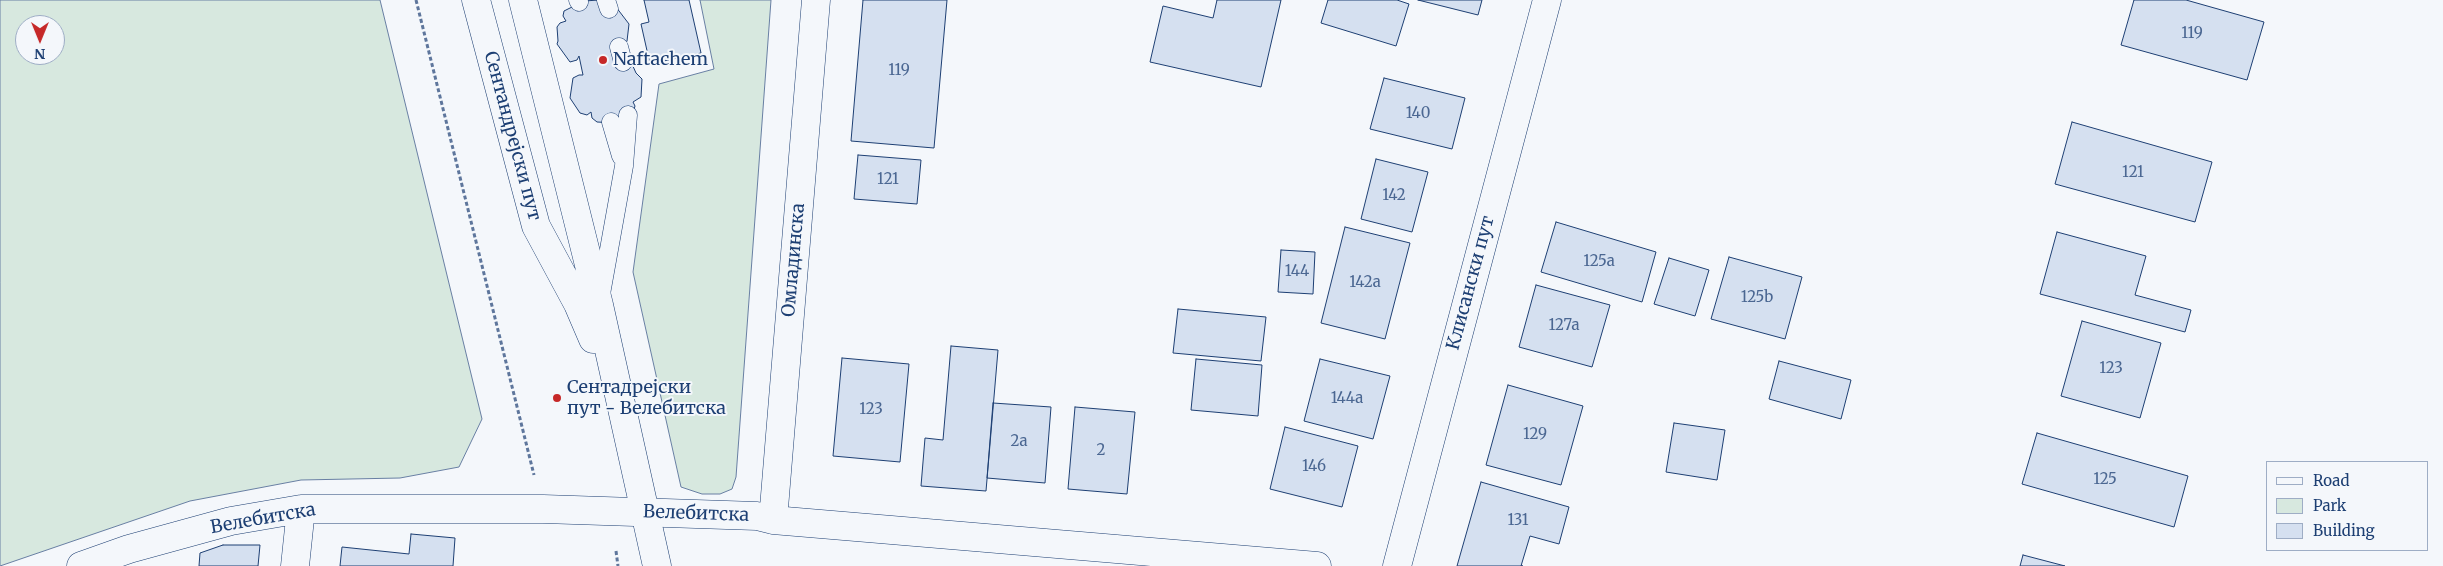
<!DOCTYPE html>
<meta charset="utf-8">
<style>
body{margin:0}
#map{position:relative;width:2443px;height:566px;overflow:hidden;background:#f4f7fb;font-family:Merriweather,serif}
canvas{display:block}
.legend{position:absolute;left:2266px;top:461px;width:162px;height:90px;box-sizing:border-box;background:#f4f7fb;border:1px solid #9eadc5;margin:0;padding:6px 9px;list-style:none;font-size:15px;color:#1d3f73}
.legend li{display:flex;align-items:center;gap:10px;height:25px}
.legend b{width:25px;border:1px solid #9eadc5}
.north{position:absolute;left:15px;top:15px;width:50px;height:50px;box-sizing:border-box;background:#f4f7fb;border:1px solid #9eadc5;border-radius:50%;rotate:180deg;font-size:14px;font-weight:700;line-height:20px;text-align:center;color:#1d3f73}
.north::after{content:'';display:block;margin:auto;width:18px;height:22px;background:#c62828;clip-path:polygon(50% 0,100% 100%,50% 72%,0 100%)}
</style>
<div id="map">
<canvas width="2443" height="566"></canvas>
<ul class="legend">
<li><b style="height:6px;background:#f4f7fb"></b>Road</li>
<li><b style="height:14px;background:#d7e8df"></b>Park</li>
<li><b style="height:14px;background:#d5e0f0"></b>Building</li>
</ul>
<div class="north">N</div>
</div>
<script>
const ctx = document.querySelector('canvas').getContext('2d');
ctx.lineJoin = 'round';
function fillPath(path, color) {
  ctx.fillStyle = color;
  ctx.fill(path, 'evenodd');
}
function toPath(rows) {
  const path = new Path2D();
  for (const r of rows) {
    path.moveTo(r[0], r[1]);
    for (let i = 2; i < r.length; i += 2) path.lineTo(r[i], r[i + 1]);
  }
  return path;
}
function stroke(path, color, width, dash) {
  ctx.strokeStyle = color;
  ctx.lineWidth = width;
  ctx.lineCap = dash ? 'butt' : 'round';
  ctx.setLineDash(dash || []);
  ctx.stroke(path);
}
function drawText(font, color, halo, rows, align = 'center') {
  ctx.font = font + ' Merriweather,serif';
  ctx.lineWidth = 4;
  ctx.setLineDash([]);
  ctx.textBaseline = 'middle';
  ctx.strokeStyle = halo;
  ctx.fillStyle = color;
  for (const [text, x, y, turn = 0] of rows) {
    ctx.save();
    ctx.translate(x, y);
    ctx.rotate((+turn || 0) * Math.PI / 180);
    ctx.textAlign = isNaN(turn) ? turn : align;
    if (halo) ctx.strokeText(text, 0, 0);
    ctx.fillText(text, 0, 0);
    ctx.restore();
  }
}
const green = toPath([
 [0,0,380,0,482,419,459,467,400,478,301,480,190,501,0,566,0,0],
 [25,25,55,25,55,55,25,55,25,25],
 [700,0,771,0,736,477,732,489,720,494,702,494,681,487,633,272,659,84,714,69,700,0]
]);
fillPath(green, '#d7e8df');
stroke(green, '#687fa3', 1);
const building = toPath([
 [599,0,616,7,629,24,627,41,624,46,636,73,642,79,641,97,633,102,635,106,633,113,617,123,597,122,592,118,591,112,587,115,580,113,570,98,573,78,579,75,583,75,579,56,577,60,570,62,557,44,558,41,557,27,560,23,566,21,563,16,564,11,584,1,599,0],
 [644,0,689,0,701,53,650,64,641,24,649,22,644,0],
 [863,0,947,0,934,148,851,141,863,0],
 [1217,0,1281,0,1261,87,1150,62,1163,6,1213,18,1217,0],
 [1328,0,1397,0,1409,4,1396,46,1321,23,1328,0],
 [1418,0,1482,0,1478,15,1418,0],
 [2134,0,2186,0,2264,22,2247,80,2121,45,2134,0],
 [1384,78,1465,98,1452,149,1370,129,1384,78],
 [2072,122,2212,162,2195,222,2055,184,2072,122],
 [858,155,921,160,917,204,854,199,858,155],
 [1376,159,1428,172,1412,232,1361,219,1376,159],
 [1556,222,1656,252,1642,302,1541,272,1556,222],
 [1345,227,1410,243,1385,339,1321,323,1345,227],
 [2057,232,2146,256,2135,295,2191,310,2185,332,2040,294,2057,232],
 [1281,250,1315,252,1313,294,1278,292,1281,250],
 [1729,257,1802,277,1785,339,1711,319,1729,257],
 [1669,258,1709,270,1695,316,1654,304,1669,258],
 [1536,285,1610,305,1592,367,1519,347,1536,285],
 [1178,309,1266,317,1261,361,1173,353,1178,309],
 [2082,321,2161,343,2140,418,2061,396,2082,321],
 [951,346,998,350,986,491,921,486,925,438,943,440,951,346],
 [842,358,909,364,900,462,833,456,842,358],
 [1196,359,1262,365,1258,416,1191,410,1196,359],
 [1320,359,1390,376,1373,439,1304,421,1320,359],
 [1779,361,1851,380,1841,419,1769,399,1779,361],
 [1508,385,1583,406,1561,485,1486,465,1508,385],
 [993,403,1051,407,1045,483,987,478,993,403],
 [1075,407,1135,412,1127,494,1068,489,1075,407],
 [1674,423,1725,430,1717,480,1666,472,1674,423],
 [1285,427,1358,446,1342,507,1270,489,1285,427],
 [2037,433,2188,476,2174,527,2022,484,2037,433],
 [1481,482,1569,507,1559,544,1530,536,1521,566,1523,566,1457,566,1481,482],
 [411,534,455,538,453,566,340,566,342,547,409,554,411,534],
 [223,545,260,545,258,566,199,566,200,553,223,545],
 [2023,555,2065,566,2020,566,2023,555]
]);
fillPath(building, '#d5e0f0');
stroke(building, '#1d3f73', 1);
const service = toPath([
 [578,0,579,2],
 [606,0,609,9],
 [619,47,623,62],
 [611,122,621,156],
 [601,294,624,166,628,115]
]);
const minor = toPath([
 [773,520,816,0],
 [81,566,129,549,231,521,301,509,543,509,757,516,773,520,1317,566],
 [295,566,301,509],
 [1397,566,1547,0]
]);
const secondary = toPath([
 [476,0,536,226,578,304,593,339],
 [523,0,599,305,657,566]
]);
stroke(service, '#1d3f73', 19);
stroke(minor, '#1d3f73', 29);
stroke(secondary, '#1d3f73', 29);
stroke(toPath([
 [416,0,534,475],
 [616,551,618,566]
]), '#5e769c', 3, [4, 2.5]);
stroke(service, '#f4f7fb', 18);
stroke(minor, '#f4f7fb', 28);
stroke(secondary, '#f4f7fb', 28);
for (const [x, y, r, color] of [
 [603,60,5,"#c62828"],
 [557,398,5,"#c62828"]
]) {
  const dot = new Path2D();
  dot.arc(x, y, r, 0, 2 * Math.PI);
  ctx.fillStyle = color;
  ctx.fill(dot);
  stroke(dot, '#f4f7fb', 2);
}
drawText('15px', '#4b6792', null, [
 ["119",2192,34],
 ["119",899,71],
 ["140",1418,114],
 ["121",2133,173],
 ["121",888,180],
 ["142",1394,196],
 ["125a",1599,262],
 ["144",1297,272],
 ["142a",1365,283],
 ["125b",1757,298],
 ["127a",1564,326],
 ["123",2111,369],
 ["144a",1347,399],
 ["123",871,410],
 ["129",1535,435],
 ["2a",1019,442],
 ["2",1101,451],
 ["146",1314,467],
 ["125",2105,480],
 ["131",1518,521]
]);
drawText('18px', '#1d3f73', '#f4f7fb', [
 ["Naftachem",613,60],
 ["Сентадрејски",567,388],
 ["пут - Велебитска",567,409]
], 'left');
drawText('18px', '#1d3f73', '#f4f7fb', [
 ["Сентандрејски пут",512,136,75],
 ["Омладинска",794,260,-85],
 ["Клисански пут",1471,283,-75],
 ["Велебитска",696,514,2],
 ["Велебитска",263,519,-10]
]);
</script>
